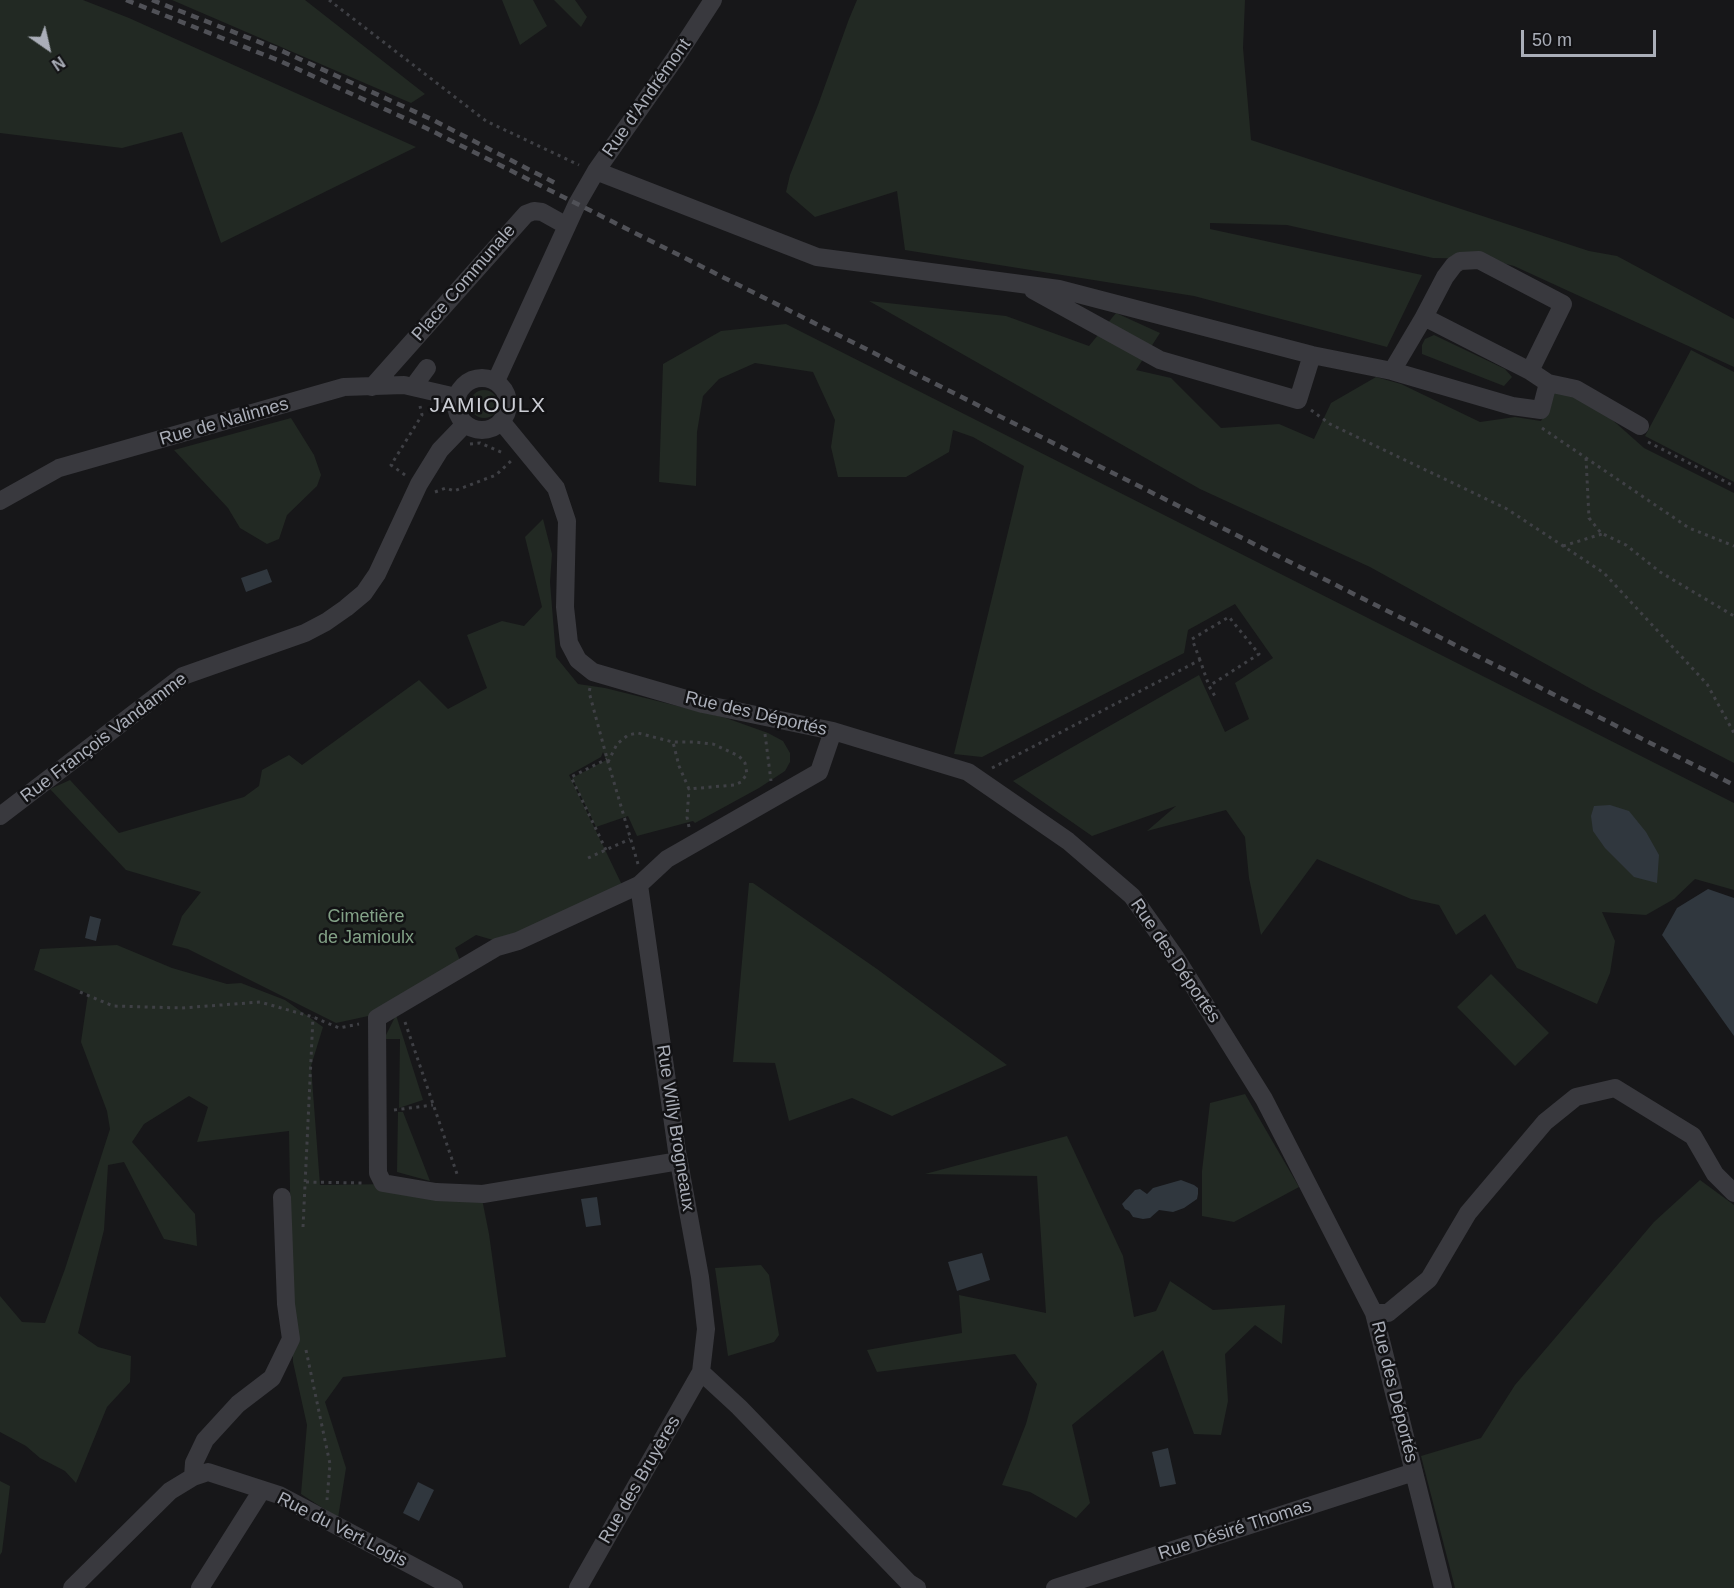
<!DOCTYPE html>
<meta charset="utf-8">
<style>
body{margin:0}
#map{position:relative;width:1734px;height:1588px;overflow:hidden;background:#171719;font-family:Arial,sans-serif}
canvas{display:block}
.north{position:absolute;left:18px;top:18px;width:60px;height:60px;-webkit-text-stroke:4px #121214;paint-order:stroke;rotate:146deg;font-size:16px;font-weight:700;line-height:24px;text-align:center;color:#aaaeb8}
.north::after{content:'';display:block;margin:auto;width:21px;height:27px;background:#aaaeb8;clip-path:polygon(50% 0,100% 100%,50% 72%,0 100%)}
.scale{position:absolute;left:1521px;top:30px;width:135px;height:27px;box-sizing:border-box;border:3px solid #aaaeb8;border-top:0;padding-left:8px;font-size:18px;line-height:21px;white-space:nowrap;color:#aaaeb8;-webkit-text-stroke:4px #121214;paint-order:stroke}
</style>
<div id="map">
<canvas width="1734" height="1588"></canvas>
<div class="north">N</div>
<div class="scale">50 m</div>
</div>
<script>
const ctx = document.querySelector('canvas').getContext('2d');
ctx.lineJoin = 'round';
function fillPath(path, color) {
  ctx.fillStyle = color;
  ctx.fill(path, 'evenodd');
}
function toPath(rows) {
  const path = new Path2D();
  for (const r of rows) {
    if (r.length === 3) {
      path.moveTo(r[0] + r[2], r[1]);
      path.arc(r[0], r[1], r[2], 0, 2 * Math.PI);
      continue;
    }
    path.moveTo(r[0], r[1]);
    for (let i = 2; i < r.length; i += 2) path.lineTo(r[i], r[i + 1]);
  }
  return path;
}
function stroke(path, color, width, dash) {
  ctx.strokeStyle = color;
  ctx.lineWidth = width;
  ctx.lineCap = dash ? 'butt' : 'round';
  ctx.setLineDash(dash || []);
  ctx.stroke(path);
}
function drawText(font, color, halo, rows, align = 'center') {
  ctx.font = font + ' Arial,sans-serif';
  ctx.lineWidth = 5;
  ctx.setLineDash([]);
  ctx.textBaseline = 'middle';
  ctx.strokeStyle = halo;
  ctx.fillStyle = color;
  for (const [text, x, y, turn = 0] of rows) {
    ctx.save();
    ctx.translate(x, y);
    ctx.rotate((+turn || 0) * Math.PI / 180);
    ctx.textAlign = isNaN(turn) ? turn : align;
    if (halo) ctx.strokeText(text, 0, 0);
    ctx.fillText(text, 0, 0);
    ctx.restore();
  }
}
fillPath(toPath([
 [0,0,83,0,129,18,416,147,221,243,182,132,122,148,0,133],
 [172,0,305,0,425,94,411,103],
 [502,0,533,0,547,26,520,45],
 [554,0,575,0,587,17,581,27],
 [857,0,1245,0,1243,48,1251,140,1589,251,1617,256,1734,319,1734,367,1514,266,1487,259,1433,258,1287,225,1210,223,1210,229,1422,275,1387,347,1194,296,905,250,897,191,815,217,786,192,790,175,818,105,849,19],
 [869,301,1006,316,1089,346,1116,313,1160,333,1136,370,1171,378,1221,428,1279,424,1314,439,1331,403,1376,377,1401,384,1480,422,1515,417,1541,421,1551,400,1553,390,1590,400,1644,448,1734,493,1734,763,1591,689,1370,567,1200,489],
 [786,324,1734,803,1734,890,1695,879,1674,899,1646,915,1602,912,1615,941,1610,973,1597,1004,1517,968,1485,914,1456,935,1439,905,1411,899,1317,859,1261,935,1249,878,1245,837,1226,810,1147,831,1176,806,1092,836,1013,781,1199,675,1225,732,1249,719,1235,683,1273,658,1235,604,1188,630,1184,653,982,757,954,754,1024,466,973,437,953,430,949,452,906,477,838,477,831,447,835,420,813,372,755,363,719,379,703,396,697,432,696,486,659,482,663,364,721,331],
 [1434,335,1505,369,1512,377,1504,386,1422,354,1422,345,1425,339],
 [1691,350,1734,372,1734,482,1645,436],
 [484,404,14],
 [291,418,314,455,321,475,317,486,287,515,279,539,267,544,240,528,228,508,174,450],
 [543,519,552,554,550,582,556,657,578,684,605,688,726,718,768,733,783,741,790,753,790,762,785,771,759,788,695,823,693,821,637,836,628,816,596,827,572,778,606,760,603,752,601,757,569,775,622,885,514,939,493,940,476,935,455,948,461,963,373,1015,336,1023,188,949,172,945,182,916,201,892,126,870,50,789,70,780,119,833,244,797,259,786,262,770,289,755,302,765,419,680,448,709,487,688,467,635,502,621,524,626,542,607,525,537],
 [749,883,753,883,877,969,1007,1065,892,1116,852,1098,789,1121,775,1063,733,1062],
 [117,945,172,968,227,984,241,983,285,1000,323,1027,311,1066,320,1185,392,1184,414,1188,440,1201,481,1194,489,1234,506,1357,343,1377,325,1402,346,1468,338,1518,301,1494,307,1425,293,1362,289,1131,197,1142,208,1107,189,1096,144,1124,132,1142,195,1214,197,1246,164,1239,124,1162,108,1165,104,1230,78,1333,98,1347,131,1356,130,1382,107,1407,76,1483,65,1471,40,1458,26,1446,0,1432,0,1296,22,1322,45,1323,65,1269,110,1129,107,1111,81,1042,88,994,34,970,40,949],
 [1491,974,1549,1033,1515,1066,1457,1007],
 [396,1015,423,1100,399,1108,400,1039,384,1039],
 [1245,1094,1299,1187,1234,1222,1202,1216,1202,1171,1210,1103],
 [398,1112,403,1112,430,1181,397,1172],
 [1067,1136,1123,1256,1134,1317,1156,1311,1170,1281,1213,1310,1285,1305,1282,1344,1255,1325,1225,1354,1228,1401,1221,1435,1194,1434,1163,1350,1072,1425,1090,1503,1076,1518,1030,1492,1002,1485,1026,1424,1037,1384,1015,1354,877,1372,867,1350,962,1333,959,1295,1046,1313,1037,1176,925,1174],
 [1700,1180,1734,1205,1734,1588,1455,1588,1421,1456,1481,1438,1515,1385,1654,1222],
 [761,1265,769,1275,779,1335,774,1342,728,1356,715,1268],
 [0,1481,10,1486,2,1552,0,1555]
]), '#222923');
fillPath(toPath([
 [267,569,272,582,246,592,241,578],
 [1610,805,1629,811,1646,832,1659,855,1657,883,1634,877,1605,848,1593,831,1591,816,1594,806],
 [1708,889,1734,898,1734,1036,1662,935,1677,908],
 [90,916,101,919,96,941,85,938],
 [1181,1180,1194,1185,1198,1188,1198,1194,1197,1199,1184,1208,1173,1212,1159,1210,1150,1218,1143,1219,1133,1217,1129,1211,1125,1209,1122,1204,1135,1190,1140,1189,1147,1194,1153,1188],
 [597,1197,601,1225,586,1227,581,1199],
 [982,1253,990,1280,957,1291,948,1262],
 [1168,1448,1176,1484,1160,1487,1152,1452],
 [418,1482,434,1490,419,1521,403,1513]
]), '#30373e');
stroke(toPath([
 [329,0,486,121,579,165],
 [1311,410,1330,424,1507,509,1604,573,1707,684,1734,733],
 [1542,428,1689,528,1734,546],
 [1648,442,1734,486],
 [470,444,480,443,503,453],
 [1586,458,1589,518,1601,533,1626,545,1660,572,1734,616],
 [405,475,391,465,422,415,420,406],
 [435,492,446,488,454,491,496,475,512,460],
 [1563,546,1602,534],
 [1200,660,1192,639,1229,617,1259,654,1209,686],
 [590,688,589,692,608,762,638,864],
 [765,734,771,781],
 [608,762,617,744,628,735,638,733,673,742,694,742,713,744,739,756,745,763,747,774,741,782,734,785,689,789,679,766,673,742],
 [992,768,1200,660,1209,686,1216,698],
 [689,827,687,817,689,789],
 [606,850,571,777,607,759],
 [588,858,630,839],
 [80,992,113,1006,182,1008,260,1002,313,1017,339,1028,359,1024],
 [405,1022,457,1174],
 [394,1110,433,1105],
 [306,1182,363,1183],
 [303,1227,313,1017],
 [306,1350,330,1464,327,1500]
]), '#3f4045', 3, [3, 4.5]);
stroke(toPath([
 [596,171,817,257,1059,289,1312,355,1392,371,1512,406,1541,410,1548,383,1530,371,1424,317,1392,371],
 [1033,290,1160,360,1298,400,1312,355],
 [1424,317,1445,277,1454,265,1460,261,1479,260,1563,304,1530,371],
 [482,404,26],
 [496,381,577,204,596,171,676,57,713,0],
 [1548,383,1576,389,1640,426],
 [372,387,526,214,534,211,542,212,567,226],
 [413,387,427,368],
 [501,421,556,488,567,521,565,607,569,643,578,660,593,672,703,704,833,731,968,772,1068,841,1132,896,1176,958,1264,1099,1374,1313,1443,1588],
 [0,501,59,468,344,387,404,385,456,397],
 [0,816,183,676,305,633,326,622,346,608,364,593,377,574,419,484,440,450,465,424],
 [639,885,518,941,497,947,377,1018,378,1173,383,1183,436,1192,483,1194,679,1161],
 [1374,1313,1388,1313,1429,1279,1468,1213,1545,1122,1576,1097,1615,1088,1693,1136,1715,1174,1734,1193],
 [701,1372,739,1407,909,1583,917,1588],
 [193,1477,194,1463,205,1440,238,1404,272,1378,291,1339,286,1304,282,1197],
 [72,1588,170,1491,193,1477,208,1472,279,1495,454,1588],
 [200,1588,262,1490],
 [578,1588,701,1372,706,1329,700,1277,677,1151,639,885,667,859,819,772,833,731],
 [1055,1588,1414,1472]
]), '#39393e', 18);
stroke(toPath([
 [126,0,280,61,426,128,1734,785],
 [152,0,282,51,431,119,559,185]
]), '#505157', 4.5, [8, 6]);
drawText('18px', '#aaaeb8', '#121214', [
 ["Rue d'Andrémont",647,98,-55],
 ["Place Communale",464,283,-49],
 ["Rue de Nalinnes",224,422,-16],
 ["Rue des Déportés",756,714,13],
 ["Rue François Vandamme",104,738,-37],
 ["Rue des Déportés",1175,961,56],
 ["Rue Willy Brogneaux",675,1128,81],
 ["Rue des Déportés",1394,1392,76],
 ["Rue des Bruyères",640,1480,-60],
 ["Rue du Vert Logis",342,1530,27],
 ["Rue Désiré Thomas",1235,1530,-18]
]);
drawText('18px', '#83a287', '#121214', [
 ["Cimetière",366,917],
 ["de Jamioulx",366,938]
]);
ctx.letterSpacing = '1.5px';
drawText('21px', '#cbcdd4', '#121214', [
 ["JAMIOULX",488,406]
]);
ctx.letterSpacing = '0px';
</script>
